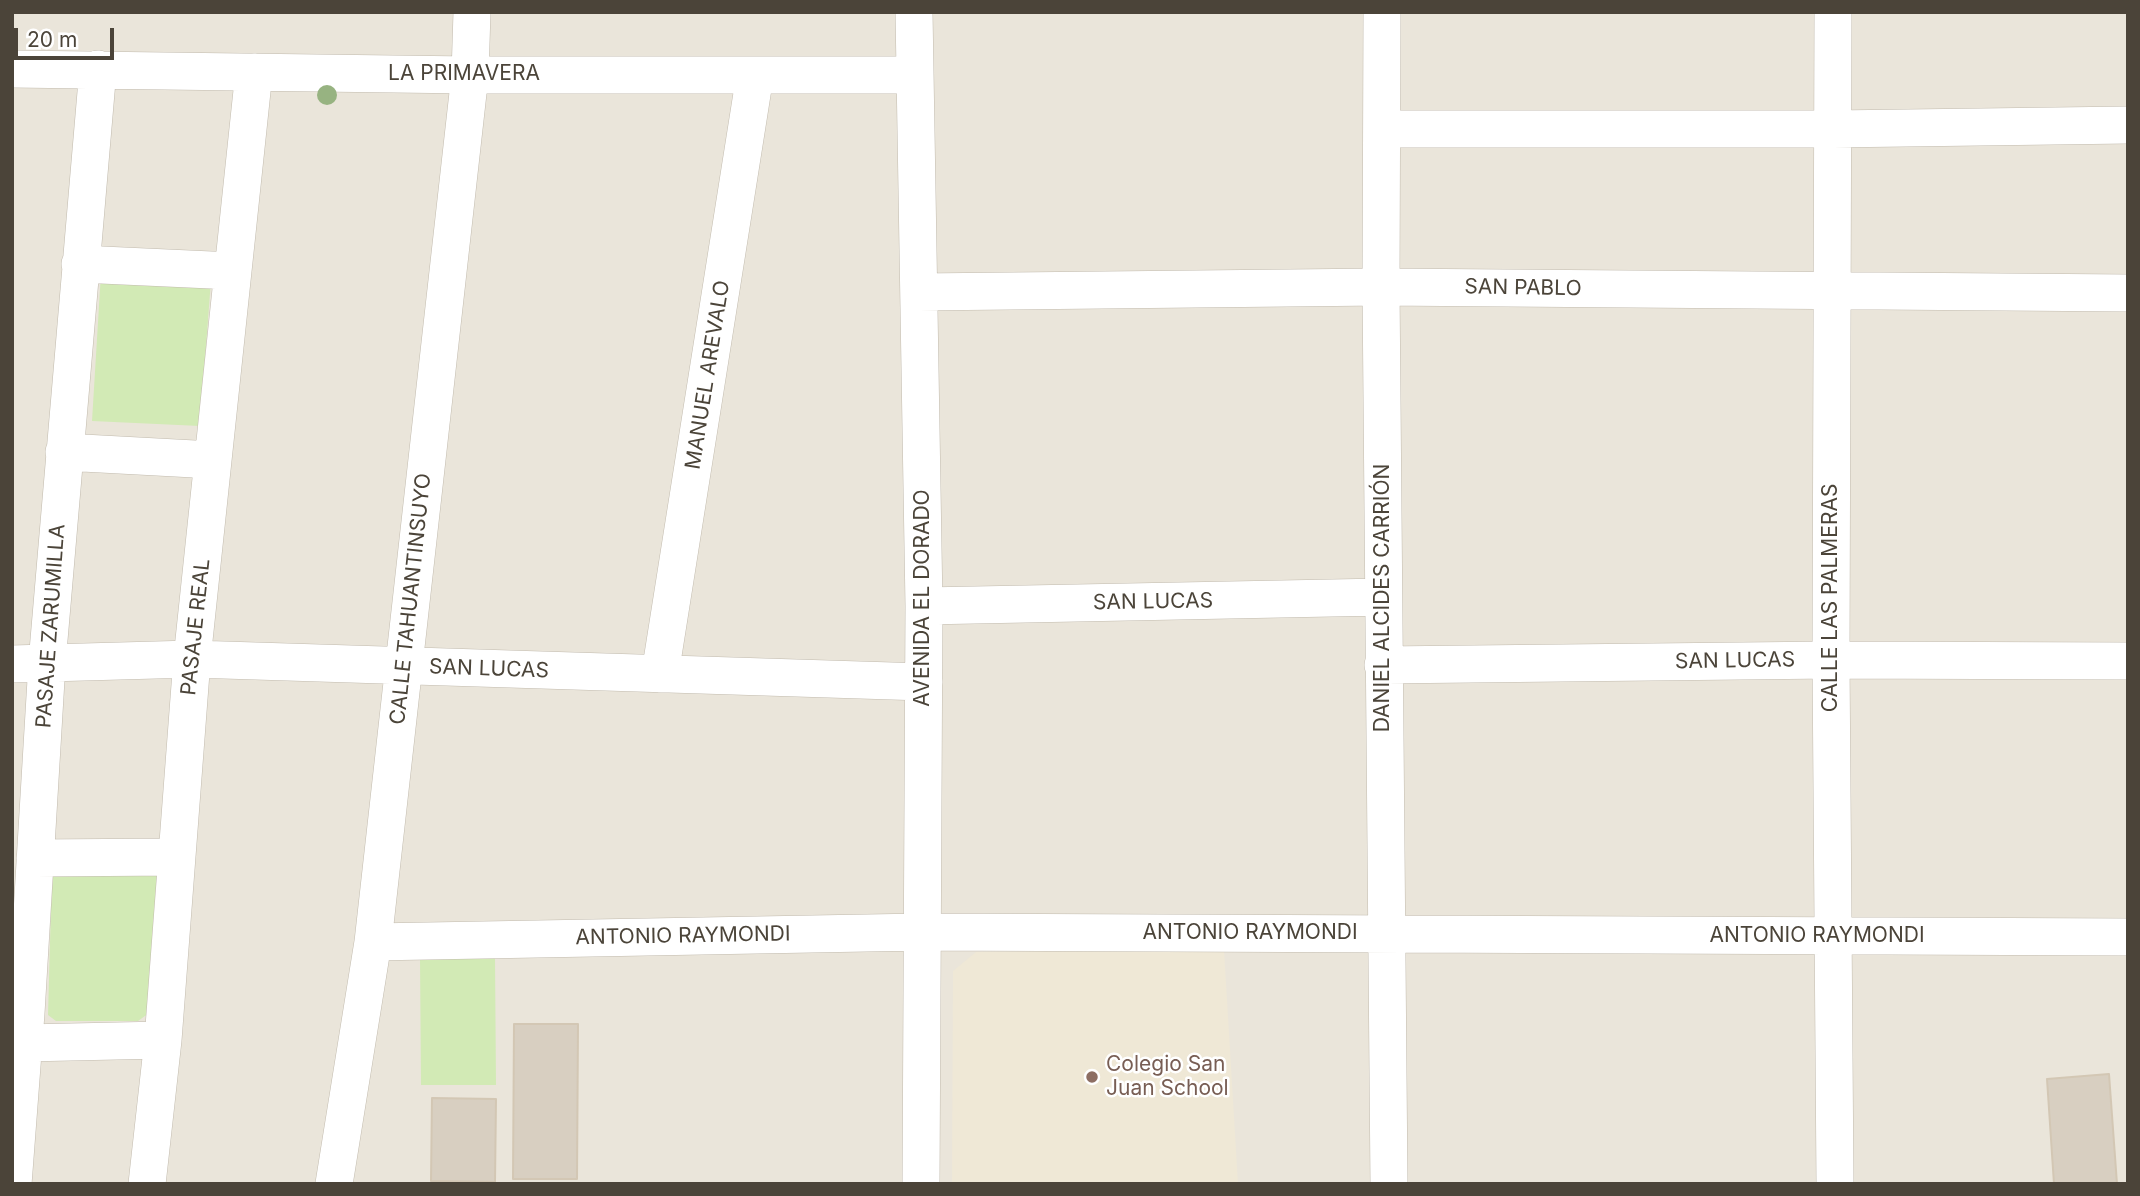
<!DOCTYPE html>
<meta charset="utf-8">
<style>
body{margin:0}
#map{position:relative;width:2140px;height:1196px;overflow:hidden;background:#f6f3ec;font-family:Inter,sans-serif}
canvas{display:block}
.frame{position:absolute;inset:0;border:14px solid #4b4439;pointer-events:none}
.scale{position:absolute;left:14px;top:28px;width:100px;height:32px;box-sizing:border-box;border:4px solid #4b4439;border-top:0;padding-left:9px;font-size:21px;line-height:24px;white-space:nowrap;color:#4b4439;-webkit-text-stroke:5px #fff;paint-order:stroke}
</style>
<div id="map">
<canvas width="2140" height="1196"></canvas>
<div class="frame"></div>
<div class="scale">20 m</div>
</div>
<script>
const ctx = document.querySelector('canvas').getContext('2d');
ctx.lineJoin = 'round';
function fillPath(path, color) {
  ctx.fillStyle = color;
  ctx.fill(path, 'evenodd');
}
function toPath(rows) {
  const path = new Path2D();
  for (const r of rows) {
    path.moveTo(r[0], r[1]);
    for (let i = 2; i < r.length; i += 2) path.lineTo(r[i], r[i + 1]);
  }
  return path;
}
function stroke(path, color, width, dash) {
  ctx.strokeStyle = color;
  ctx.lineWidth = width;
  ctx.lineCap = dash ? 'butt' : 'round';
  ctx.setLineDash(dash || []);
  ctx.stroke(path);
}
function drawText(font, color, halo, rows, align = 'center') {
  ctx.font = font + ' Inter,sans-serif';
  ctx.lineWidth = 5;
  ctx.setLineDash([]);
  ctx.textBaseline = 'middle';
  ctx.strokeStyle = halo;
  ctx.fillStyle = color;
  for (const [text, x, y, turn = 0] of rows) {
    ctx.save();
    ctx.translate(x, y);
    ctx.rotate((+turn || 0) * Math.PI / 180);
    ctx.textAlign = isNaN(turn) ? turn : align;
    if (halo) ctx.strokeText(text, 0, 0);
    ctx.fillText(text, 0, 0);
    ctx.restore();
  }
}
fillPath(toPath([
 [12,12,2128,12,2128,1184,12,1184]
]), '#eae5da');
fillPath(toPath([
 [1224,950,1238,1184,952,1184,953,971,976,952]
]), '#efe8d6');
fillPath(toPath([
 [101,273,211,280,200,426,92,421],
 [52,871,162,871,149,1013,138,1021,56,1021,48,1015],
 [420,958,495,958,496,1085,421,1085]
]), '#d2eab5');
const building = toPath([
 [514,1024,578,1024,577,1179,513,1179,514,1024],
 [2109,1074,2117,1184,2054,1184,2047,1079,2109,1074],
 [432,1098,496,1099,495,1182,431,1181,432,1098]
]);
fillPath(building, '#d8cfc1');
stroke(building, '#d3c7b4', 2);
const minor = toPath([
 [914,12,924,606,921,1184],
 [1382,12,1381,287,1389,1184],
 [1833,12,1831,660,1835,1184],
 [12,69,470,75,915,75],
 [1382,129,1833,129,2128,125],
 [80,264,233,271],
 [919,292,1381,287,2128,293],
 [64,452,213,460],
 [924,606,1383,597],
 [12,664,192,659,924,682],
 [1383,665,1831,660,2128,661],
 [660,674,755,75],
 [35,858,177,857],
 [373,942,922,932,2128,937],
 [25,1043,163,1040],
 [13,1184,26,1013,47,663,98,69],
 [147,1184,163,1040,192,659,254,72],
 [334,1184,373,942,470,75,472,12]
]);
stroke(minor, '#c2bbae', 38);
stroke(minor, '#fff', 37);
ctx.fillStyle = '#97b381';
for (const [x, y] of [
 [327,95]
]) {
  ctx.beginPath();
  ctx.arc(x, y, 10, 0, 2 * Math.PI);
  ctx.fill();
}
for (const [x, y, r, color] of [
 [1092,1077,7,"#8d6e63"]
]) {
  const dot = new Path2D();
  dot.arc(x, y, r, 0, 2 * Math.PI);
  ctx.fillStyle = color;
  ctx.fill(dot);
  stroke(dot, '#fff', 2.5);
}
drawText('21px', '#4b4439', '#fff', [
 ["LA PRIMAVERA",464,74],
 ["SAN PABLO",1523,288,1],
 ["MANUEL AREVALO",708,375,-81],
 ["AVENIDA EL DORADO",923,598,-90],
 ["DANIEL ALCIDES CARRIÓN",1383,598,-90],
 ["CALLE LAS PALMERAS",1831,598,-90],
 ["CALLE TAHUANTINSUYO",411,599,-84],
 ["SAN LUCAS",1153,602,-1],
 ["PASAJE ZARUMILLA",51,626,-86],
 ["PASAJE REAL",196,627,-84],
 ["SAN LUCAS",1735,661,-1],
 ["SAN LUCAS",489,669,2],
 ["ANTONIO RAYMONDI",1250,933],
 ["ANTONIO RAYMONDI",683,936,-1],
 ["ANTONIO RAYMONDI",1817,936]
]);
drawText('21px', '#785e54', '#fff', [
 ["Colegio San",1106,1065],
 ["Juan School",1106,1089]
], 'left');
</script>
